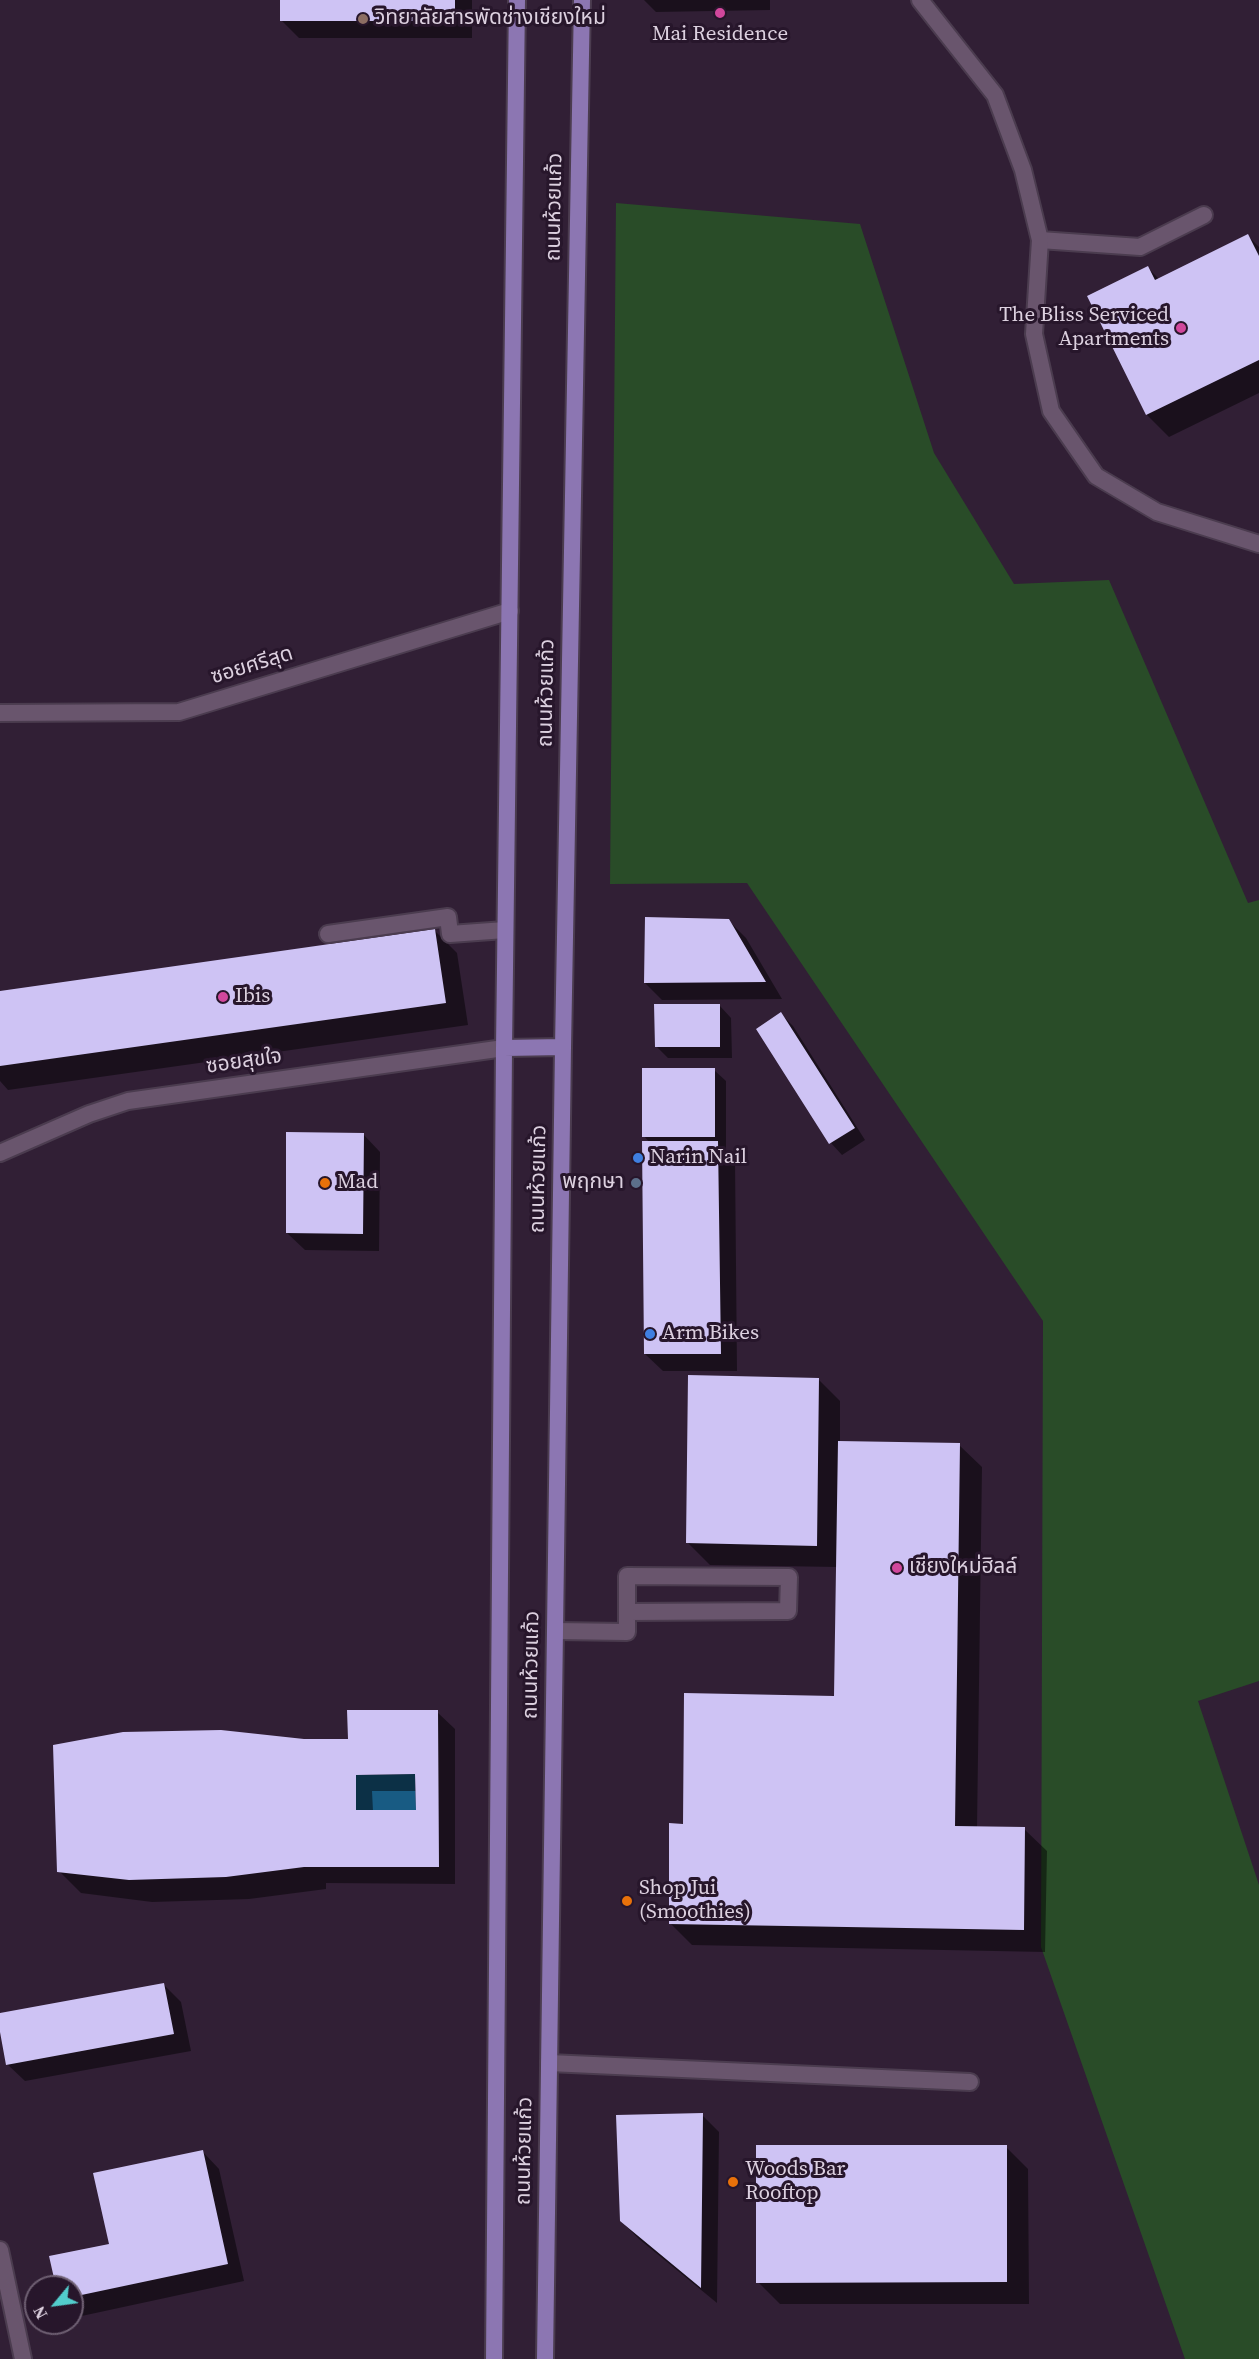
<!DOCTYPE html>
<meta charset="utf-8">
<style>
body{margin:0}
#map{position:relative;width:1259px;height:2359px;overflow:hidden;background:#311f35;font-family:"Source Serif 4",serif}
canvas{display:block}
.north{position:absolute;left:24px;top:2275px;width:60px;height:60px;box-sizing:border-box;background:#27162b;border:2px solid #6f6073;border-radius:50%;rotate:241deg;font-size:16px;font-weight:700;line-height:24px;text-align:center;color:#dcd0df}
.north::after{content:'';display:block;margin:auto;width:21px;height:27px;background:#52cdcc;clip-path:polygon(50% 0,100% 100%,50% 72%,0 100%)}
</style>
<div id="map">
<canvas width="1259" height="2359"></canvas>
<div class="north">N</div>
</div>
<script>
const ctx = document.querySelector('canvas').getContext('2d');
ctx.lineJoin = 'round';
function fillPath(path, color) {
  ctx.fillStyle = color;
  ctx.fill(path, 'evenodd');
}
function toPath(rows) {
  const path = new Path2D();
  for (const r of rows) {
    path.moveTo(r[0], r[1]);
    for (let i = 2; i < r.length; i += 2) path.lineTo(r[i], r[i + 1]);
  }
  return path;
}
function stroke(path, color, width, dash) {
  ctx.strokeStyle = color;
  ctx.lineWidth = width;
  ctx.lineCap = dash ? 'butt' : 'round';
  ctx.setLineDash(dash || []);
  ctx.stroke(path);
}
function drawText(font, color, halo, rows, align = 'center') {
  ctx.font = font + ' "Source Serif 4","Noto Sans Thai",serif';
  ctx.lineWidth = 6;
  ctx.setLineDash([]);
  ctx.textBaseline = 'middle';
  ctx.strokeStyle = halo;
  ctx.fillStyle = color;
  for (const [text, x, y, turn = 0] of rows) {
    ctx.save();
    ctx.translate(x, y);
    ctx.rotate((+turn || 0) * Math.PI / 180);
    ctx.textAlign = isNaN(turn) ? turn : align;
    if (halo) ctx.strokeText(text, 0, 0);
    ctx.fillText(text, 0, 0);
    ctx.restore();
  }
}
fillPath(toPath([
 [616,203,860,224,934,453,1014,584,1109,580,1248,903,1259,900,1259,1681,1198,1701,1259,1885,1259,2359,1185,2359,1041,1947,1043,1321,747,883,610,884]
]), '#294c28');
fillPath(toPath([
 [415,1774,416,1810,356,1810,356,1775]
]), '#185b83');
fillPath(toPath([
 [282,0,472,0,472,38,299,38,282,21],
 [644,0,770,0,770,10,656,12],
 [1248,236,1259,247,1259,393,1169,437,1147,415,1148,268,1159,279],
 [729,921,746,938,782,999,662,1000,645,983],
 [435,931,457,953,468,1025,8,1090,0,1081,0,993],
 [720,1006,731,1018,732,1058,668,1058,656,1046],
 [781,1014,793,1026,865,1140,842,1155,831,1143,758,1029],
 [714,1070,726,1081,726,1148,723,1148,735,1160,737,1371,663,1371,645,1354,650,1143,644,1136],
 [363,1134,380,1152,379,1251,305,1250,287,1233],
 [818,1379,840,1401,840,1443,959,1445,982,1467,977,1828,1024,1829,1047,1851,1045,1952,692,1945,670,1923,684,1825,836,1697,838,1567,710,1565,688,1543],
 [437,1712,455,1729,455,1884,326,1883,326,1889,249,1899,152,1902,81,1893,59,1871,303,1740,349,1740],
 [372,1791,417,1791,417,1811,373,1811],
 [164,1985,181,2002,191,2051,25,2081,7,2064,0,2015],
 [702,2115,719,2132,717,2303,639,2239,621,2221],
 [1006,2147,1028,2169,1029,2304,780,2304,758,2282],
 [202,2151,219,2169,244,2281,77,2317,72,2311,72,2287,57,2287,110,2245]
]), '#0007');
fillPath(toPath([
 [280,0,455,0,455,21,280,21],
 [1248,234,1259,256,1259,360,1146,415,1087,296,1148,266,1155,280],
 [645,917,729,919,766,982,644,983],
 [435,929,446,1003,0,1066,0,991],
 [654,1004,720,1004,720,1047,655,1047],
 [781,1012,855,1128,829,1144,756,1029],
 [642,1068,715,1068,715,1137,642,1137],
 [286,1132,364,1133,363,1234,286,1233],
 [642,1141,718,1141,721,1354,644,1354],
 [688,1375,819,1378,817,1546,686,1543],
 [838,1441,960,1443,955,1826,1025,1827,1024,1930,669,1924,669,1823,683,1824,684,1693,834,1696],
 [347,1710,438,1710,439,1867,304,1867,226,1877,129,1880,57,1872,53,1745,123,1732,221,1730,304,1739,348,1739],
 [415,1774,416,1810,356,1810,356,1775],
 [164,1983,174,2034,6,2065,0,2032,0,2013],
 [703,2113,701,2288,620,2221,616,2115],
 [756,2145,1007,2145,1007,2282,756,2283],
 [203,2150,228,2264,72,2297,72,2287,56,2287,49,2256,109,2244,93,2173]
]), '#cec3f4');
const service = toPath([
 [1040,240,1140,247,1204,215],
 [328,934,448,917,450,934,505,930],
 [555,1631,627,1632,627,1576,789,1577,788,1611,627,1612],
 [549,2063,970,2082]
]);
const minor = toPath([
 [920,0,995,95,1023,170,1040,240,1034,334,1051,411,1096,476,1157,512,1259,544],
 [0,713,179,712,510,611],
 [0,1153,89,1114,128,1101,504,1048],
 [0,2250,23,2359]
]);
const primary = toPath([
 [504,1048,563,1047],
 [494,2359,504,1048,517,0],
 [545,2359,563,1047,582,0]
]);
stroke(service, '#4b3c4f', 20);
stroke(minor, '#4b3c4f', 20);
stroke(primary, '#4b3c4f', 20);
stroke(service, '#69556d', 16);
stroke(minor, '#69556d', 16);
stroke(primary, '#8c76b2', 16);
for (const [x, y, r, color] of [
 [720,13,6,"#d1479c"],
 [363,19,6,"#8d6e63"],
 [1181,328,6,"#d1479c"],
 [223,997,6,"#d1479c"],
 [638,1158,6,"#3f7fe0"],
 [325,1183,6,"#e8710a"],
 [636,1183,6,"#5c6f8a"],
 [650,1334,6,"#3f7fe0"],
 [897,1568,6,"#d1479c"],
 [627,1901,6,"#e8710a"],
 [733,2182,6,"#e8710a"]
]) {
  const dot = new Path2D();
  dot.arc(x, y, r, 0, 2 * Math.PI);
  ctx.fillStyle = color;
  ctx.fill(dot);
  stroke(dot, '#27162b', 2);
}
drawText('21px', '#dcd0df', '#27162b', [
 ["วิทยาลัยสารพัดช่างเชียงใหม่",375,19],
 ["Mai Residence",720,35,"center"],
 ["The Bliss Serviced",1169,316,"right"],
 ["Apartments",1169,340,"right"],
 ["Ibis",235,997],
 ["Narin Nail",650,1158],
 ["Mad",337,1183],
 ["พฤกษา",624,1183,"right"],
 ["Arm Bikes",662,1334],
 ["เชียงใหม่ฮิลล์",909,1568],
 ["Shop Jui",639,1889],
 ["(Smoothies)",639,1913],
 ["Woods Bar",745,2170],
 ["Rooftop",745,2194]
], 'left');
drawText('21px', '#dcd0df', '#27162b', [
 ["ถนนห้วยแก้ว",555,207,-89],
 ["ซอยศรีสุด",252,666,-17],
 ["ถนนห้วยแก้ว",547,693,-89],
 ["ซอยสุขใจ",244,1062,-8],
 ["ถนนห้วยแก้ว",539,1179,-89],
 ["ถนนห้วยแก้ว",532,1665,-89],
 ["ถนนห้วยแก้ว",525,2151,-89]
]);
</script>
